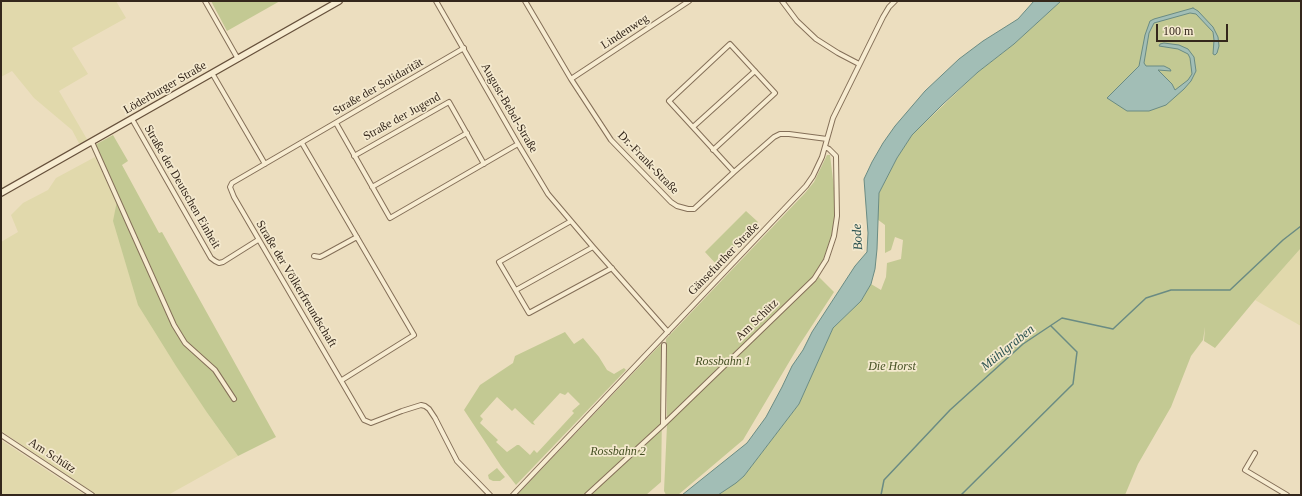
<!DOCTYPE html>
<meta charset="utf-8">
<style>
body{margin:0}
#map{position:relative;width:1302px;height:496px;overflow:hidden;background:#ecdebf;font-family:"Times New Roman",serif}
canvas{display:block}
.frame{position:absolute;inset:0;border:2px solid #34271c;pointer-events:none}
.scale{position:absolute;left:1156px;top:24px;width:72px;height:18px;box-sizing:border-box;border:2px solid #34271c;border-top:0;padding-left:5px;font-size:12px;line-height:14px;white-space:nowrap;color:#34271c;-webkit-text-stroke:3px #f4e9ce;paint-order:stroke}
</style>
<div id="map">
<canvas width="1302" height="496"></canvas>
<div class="frame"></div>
<div class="scale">100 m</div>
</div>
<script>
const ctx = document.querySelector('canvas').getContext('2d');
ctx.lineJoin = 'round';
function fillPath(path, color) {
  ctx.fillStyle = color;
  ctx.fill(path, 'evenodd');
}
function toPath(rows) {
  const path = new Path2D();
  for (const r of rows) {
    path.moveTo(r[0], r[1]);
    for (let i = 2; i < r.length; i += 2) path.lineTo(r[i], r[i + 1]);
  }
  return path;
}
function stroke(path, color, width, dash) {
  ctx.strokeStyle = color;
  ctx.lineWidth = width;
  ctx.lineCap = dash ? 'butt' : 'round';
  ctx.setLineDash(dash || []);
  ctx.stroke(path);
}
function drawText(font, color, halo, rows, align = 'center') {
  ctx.font = font + ' "Times New Roman",serif';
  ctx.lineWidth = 3.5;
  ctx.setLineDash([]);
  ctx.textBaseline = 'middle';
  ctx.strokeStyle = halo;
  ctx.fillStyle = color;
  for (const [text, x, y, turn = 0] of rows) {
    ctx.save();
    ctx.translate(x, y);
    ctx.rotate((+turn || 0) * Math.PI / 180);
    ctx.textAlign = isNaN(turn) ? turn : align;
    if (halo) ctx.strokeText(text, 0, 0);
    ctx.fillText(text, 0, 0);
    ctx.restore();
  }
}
fillPath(toPath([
 [1,1,116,1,126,18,72,48,88,74,59,91,88,141,80,145,72,130,34,98,12,71,1,77],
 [95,157,117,201,208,414,238,456,168,495,97,495,1,431,1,242,18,232,11,215,23,203,48,190,56,178],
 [1301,248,1301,326,1255,300],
 [1,440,54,475,85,495,1,495]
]), '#e1d9ac');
fillPath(toPath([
 [211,1,280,1,227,31],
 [1061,1,1301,1,1301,248,1255,300,1215,348,1204,341,1205,327,1203,340,1191,356,1171,407,1138,464,1125,495,718,495,744,476,799,404,833,328,861,301,871,284,881,290,886,277,887,263,901,259,903,240,895,237,891,250,885,253,885,225,877,219,879,193,897,158,912,135,978,72,1014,44],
 [113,135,128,161,122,165,159,233,162,232,276,437,238,456,208,414,176,366,138,305,113,221,117,201,92,149,95,145],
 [827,155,830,155,835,196,835,215,833,234,825,259,816,274,834,292,798,347,743,440,678,495,666,495,664,491,667,425,666,339,805,193,814,182],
 [746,211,758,222,717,265,705,252],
 [565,332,574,344,583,338,599,357,607,370,614,374,624,368,626,370,516,485,501,466,464,410,480,385,513,363,515,356],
 [568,392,580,404,572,411,574,413,537,453,534,450,530,455,519,445,517,445,507,452,496,442,498,440,480,423,483,419,480,416,497,397,512,411,515,408,532,424,535,425,533,422,560,393,565,395],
 [661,344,663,346,661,482,646,495,517,495],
 [497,468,505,477,500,481,493,481,489,479,488,475]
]), '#c3c993');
const water = toPath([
 [1034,1,1061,1,1014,44,978,72,943,104,912,135,897,158,879,193,877,249,875,269,871,284,861,301,833,328,799,404,744,476,736,483,718,495,682,495,747,443,766,417,782,387,792,366,803,350,812,332,855,266,867,252,868,233,864,179,872,162,883,143,895,126,925,91,959,59,983,41,1018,19,1034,1],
 [1193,8,1198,11,1213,27,1218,37,1219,46,1217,53,1215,55,1213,54,1214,40,1213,32,1196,14,1190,13,1154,23,1149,33,1144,63,1146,66,1164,66,1170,69,1171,71,1158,70,1172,84,1175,90,1188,80,1192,74,1190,58,1188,54,1178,49,1159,46,1160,44,1164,43,1179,45,1188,49,1194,57,1196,71,1191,81,1184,89,1166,105,1149,111,1127,111,1107,98,1139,66,1145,35,1150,21,1154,19,1193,8]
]);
fillPath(water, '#a2beb6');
stroke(water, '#6a8b83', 1);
stroke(toPath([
 [881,495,884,480,950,410,1023,344,1062,318,1113,329,1146,298,1171,290,1230,290,1283,240,1301,226],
 [961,495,1073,384,1077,352,1051,326]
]), '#6a8b83', 1.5);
const street = toPath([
 [205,1,238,59],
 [436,1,518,144,548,194,593,247,668,332],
 [525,1,571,79,611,140,671,202,677,206,688,209,694,209,734,172,774,137,780,134,789,134,827,139],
 [782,1,797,21,816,39,838,53,859,64],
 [464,48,232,183,230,187,234,197,364,420,371,423,402,411,421,405,425,406,429,409,435,418,457,461,490,495],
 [212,73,265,164],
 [571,79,689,1],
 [132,119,211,258,215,261,219,263,223,262,258,240],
 [336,123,390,218,518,144],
 [693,127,755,71],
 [92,142,174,325,185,343,215,370,234,399],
 [302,143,414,335,342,380],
 [713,150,775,93,730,44,669,101,734,172],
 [354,156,449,102,484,164],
 [372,187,467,133],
 [571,221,499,262,529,313,612,268],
 [314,256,320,257,324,255,357,237],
 [516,290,593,247],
 [663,425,664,345],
 [1,435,92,495],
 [1255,453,1245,470,1287,495],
 [513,495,806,186,813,176,822,157,833,118,883,17,889,7,895,1],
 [587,495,663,425,814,279,826,260,834,236,837,216,836,156,829,149,825,147]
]);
const secondary = toPath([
 [1,193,339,1]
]);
stroke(street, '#846f58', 6);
stroke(secondary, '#66503b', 8);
stroke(street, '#f7ecd1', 4);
stroke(secondary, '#f7ecd1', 5.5);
drawText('12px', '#34271c', '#f4e9ce', [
 ["Lindenweg",625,32,-33],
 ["Straße der Solidarität",378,87,-30],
 ["Löderburger Straße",165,88,-30],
 ["August-Bebel-Straße",509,108,60],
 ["Straße der Jugend",402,117,-29],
 ["Dr.-Frank-Straße",648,163,46],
 ["Straße der Deutschen Einheit",182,187,60],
 ["Gänsefurther Straße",724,259,-46],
 ["Straße der Völkerfreundschaft",296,284,59],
 ["Am Schütz",757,320,-44],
 ["Am Schütz",52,456,33]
]);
drawText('italic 12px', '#455023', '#f4e9ce', [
 ["Rossbahn 1",723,362],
 ["Die Horst",892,367],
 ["Rossbahn 2",618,452]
]);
drawText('italic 13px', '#2c5351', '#f4e9ce', [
 ["Bode",858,237,-94],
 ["Mühlgraben",1008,348,-39]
]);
</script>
